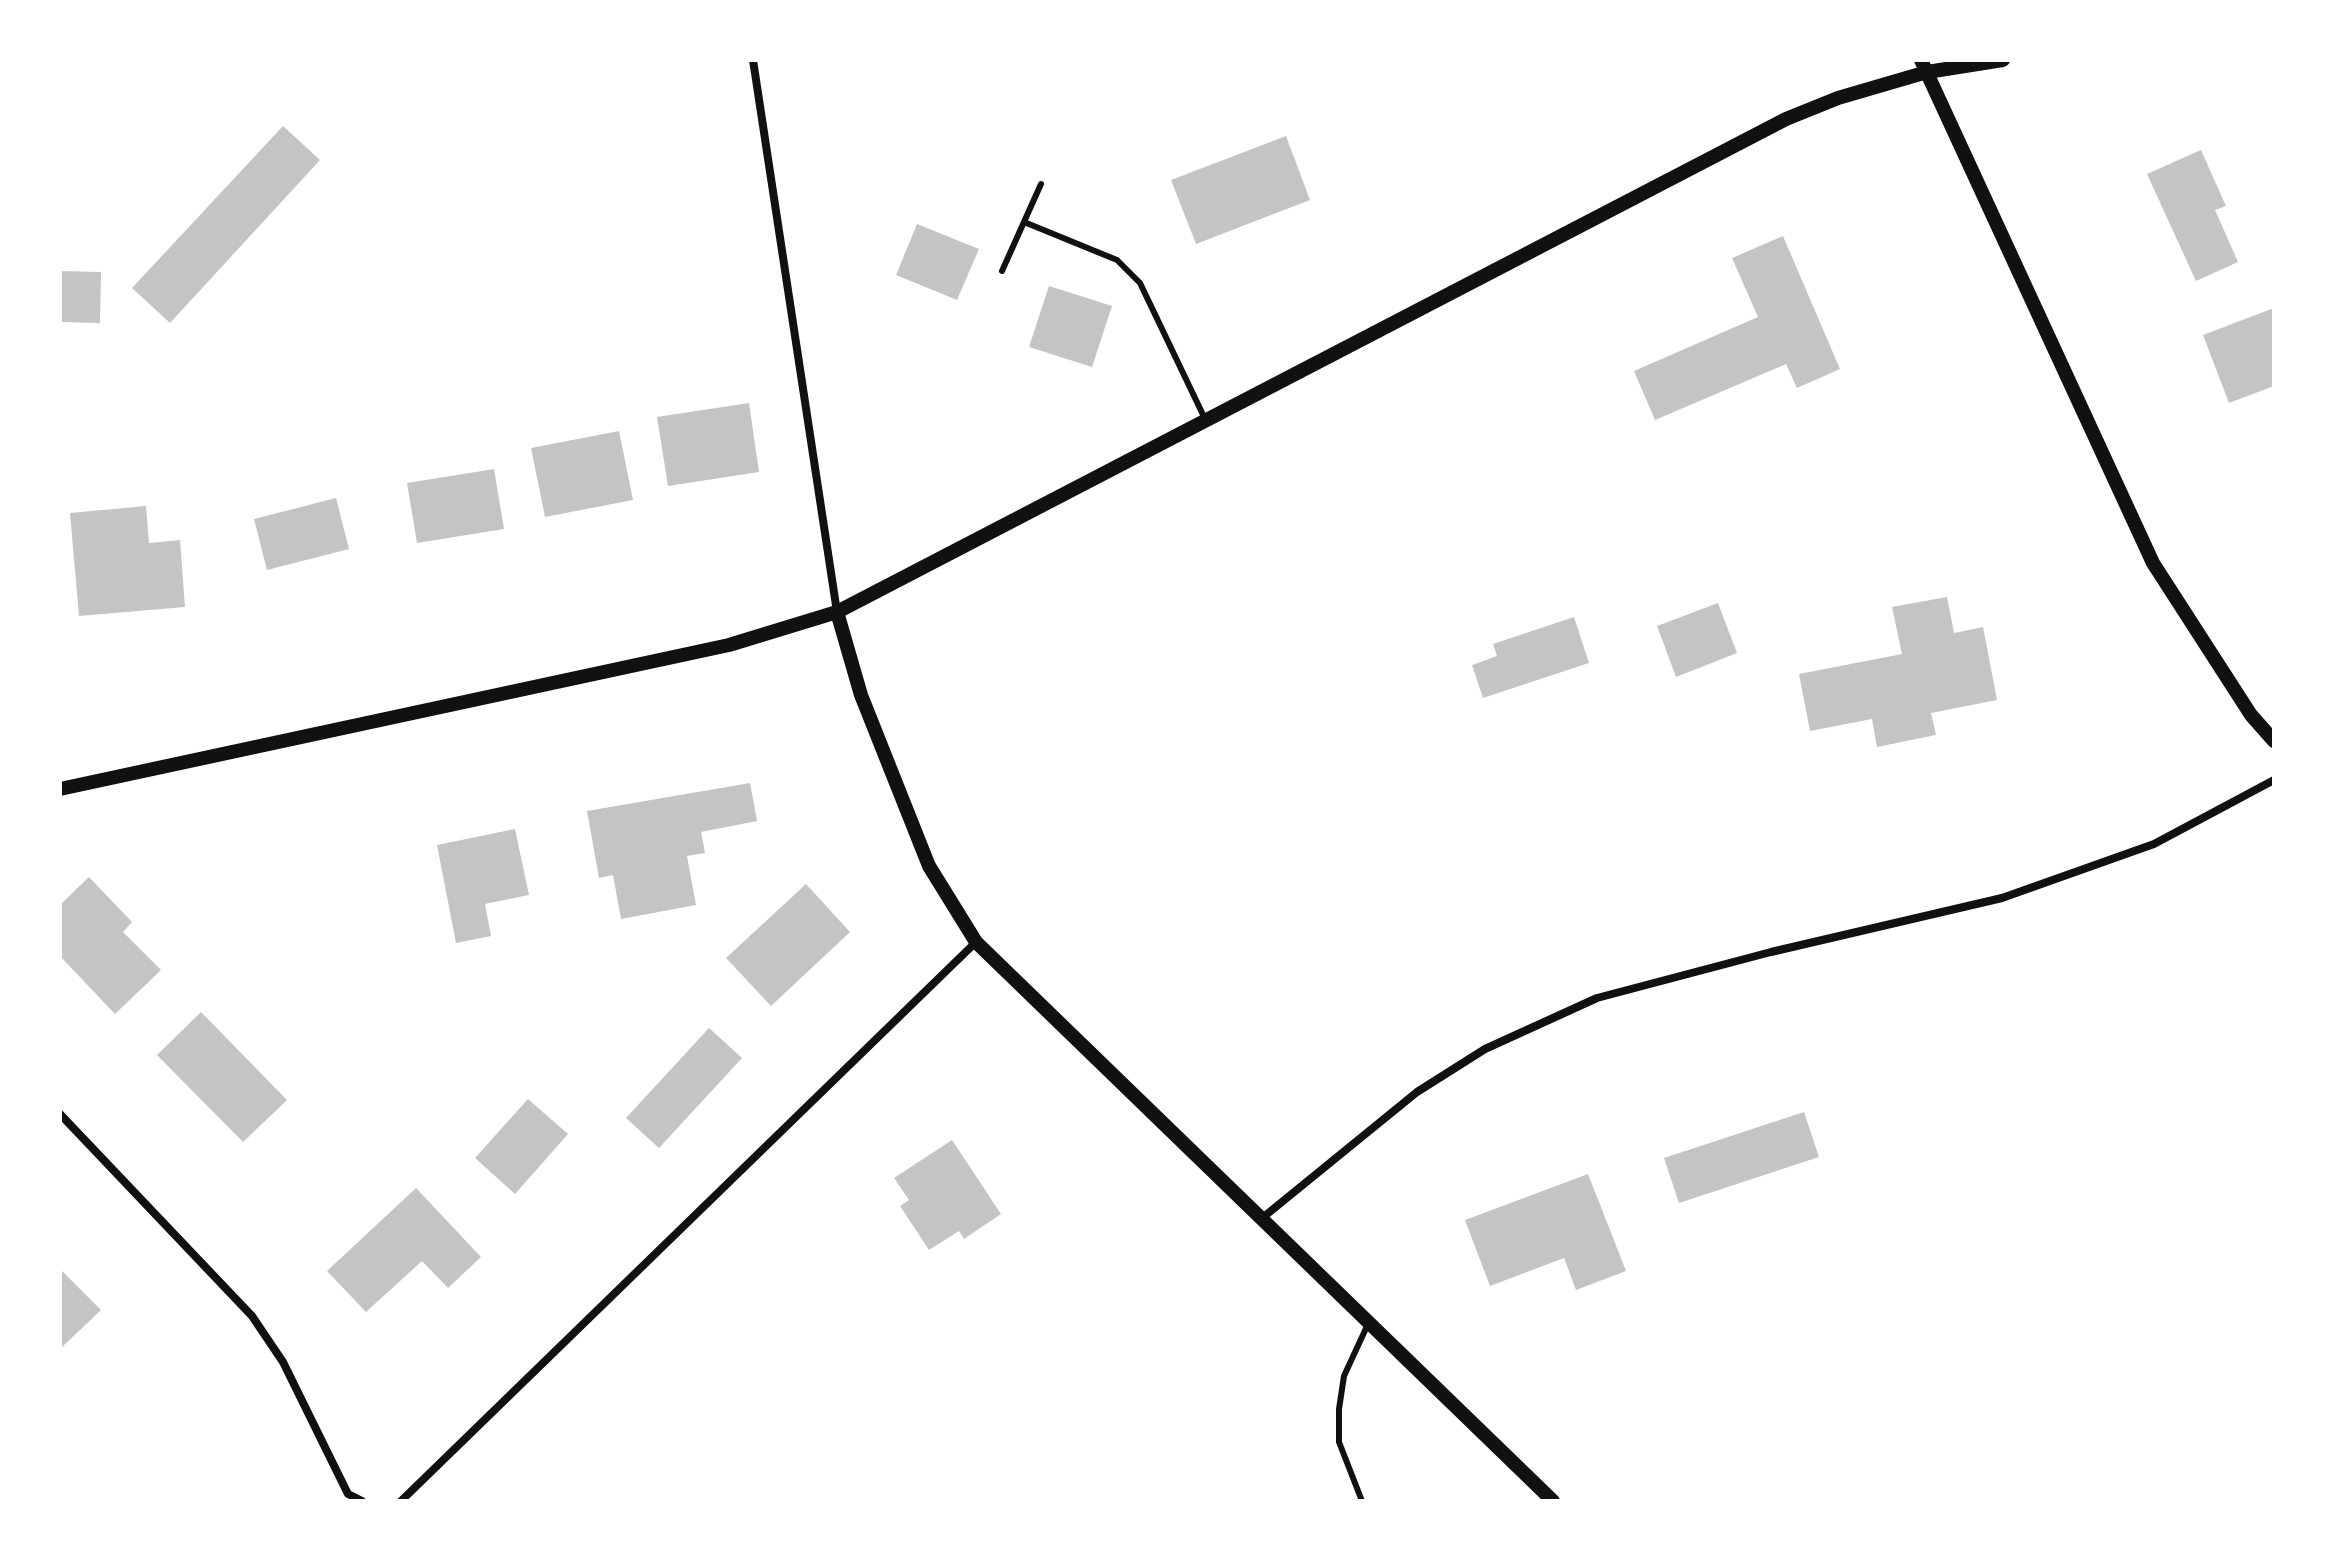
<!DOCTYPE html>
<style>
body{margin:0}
#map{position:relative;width:2334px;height:1561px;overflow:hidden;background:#fff;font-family:"Libre Baskerville",serif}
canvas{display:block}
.frame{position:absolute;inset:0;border:62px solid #fff;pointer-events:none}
</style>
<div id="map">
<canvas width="2334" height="1561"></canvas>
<div class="frame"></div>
</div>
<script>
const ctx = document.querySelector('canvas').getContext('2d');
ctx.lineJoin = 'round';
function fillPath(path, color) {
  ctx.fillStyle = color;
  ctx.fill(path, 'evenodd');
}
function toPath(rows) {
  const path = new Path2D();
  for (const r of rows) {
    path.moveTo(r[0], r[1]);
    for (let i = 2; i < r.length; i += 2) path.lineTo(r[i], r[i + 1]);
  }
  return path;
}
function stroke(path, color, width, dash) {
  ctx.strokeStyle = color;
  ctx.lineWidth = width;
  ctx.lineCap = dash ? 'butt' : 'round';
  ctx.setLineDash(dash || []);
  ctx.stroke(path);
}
fillPath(toPath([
 [283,126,320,160,170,323,132,288],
 [1286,136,1310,200,1196,244,1171,180],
 [2201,150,2226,206,2215,210,2238,262,2196,281,2147,174],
 [917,224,979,249,957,300,896,275],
 [1783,236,1840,369,1797,388,1786,364,1655,420,1634,371,1758,317,1732,258],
 [60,271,101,272,100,323,60,322],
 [1049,286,1112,306,1092,367,1029,347],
 [2274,308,2274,386,2229,403,2203,335],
 [749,403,759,472,668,486,657,417],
 [619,431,633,500,545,517,531,448],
 [494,469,504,529,417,543,407,483],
 [336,498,349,549,267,570,254,519],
 [146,506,149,543,180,540,185,607,79,616,70,513],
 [1947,597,1954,633,1983,627,1997,700,1931,713,1936,735,1877,747,1872,719,1810,731,1799,674,1902,654,1892,607],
 [1718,603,1737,653,1676,677,1657,626],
 [1574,617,1589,663,1483,698,1472,665,1497,656,1493,644],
 [750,783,757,821,701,832,705,853,687,856,696,905,621,919,613,875,599,878,587,811],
 [515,829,529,895,485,904,491,936,456,943,437,845],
 [89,877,132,922,123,932,161,970,115,1014,60,956,60,905],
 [806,884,850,932,771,1006,726,958],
 [201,1012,287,1100,243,1142,157,1055],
 [709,1028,742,1058,659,1148,626,1118],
 [528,1099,568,1134,515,1194,475,1158],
 [1804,1112,1819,1157,1679,1203,1664,1158],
 [952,1140,1001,1214,964,1239,959,1231,929,1250,900,1206,909,1200,894,1178],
 [1588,1174,1626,1271,1576,1290,1564,1258,1490,1286,1465,1220],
 [416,1188,481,1257,448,1288,422,1261,366,1312,327,1271],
 [60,1269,101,1310,60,1349]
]), '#c4c4c4');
stroke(toPath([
 [1024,222,1117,260,1140,283,1206,421],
 [1002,271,1041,184],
 [1362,1501,1339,1442,1339,1409,1344,1376,1368,1324]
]), '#111', 6);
stroke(toPath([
 [753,60,837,612],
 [60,1114,252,1316,283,1362,348,1494,362,1501],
 [1261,1219,1417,1092,1485,1049,1597,998,1771,952,2002,898,2154,844,2274,780],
 [401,1501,976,942]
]), '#111', 8);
stroke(toPath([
 [1921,60,2153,563,2251,715,2274,741],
 [837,612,861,695,929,866,976,942,1553,1501],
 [60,789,729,645,837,612,1786,119,1838,98,1927,72,2003,60]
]), '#111', 14);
</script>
